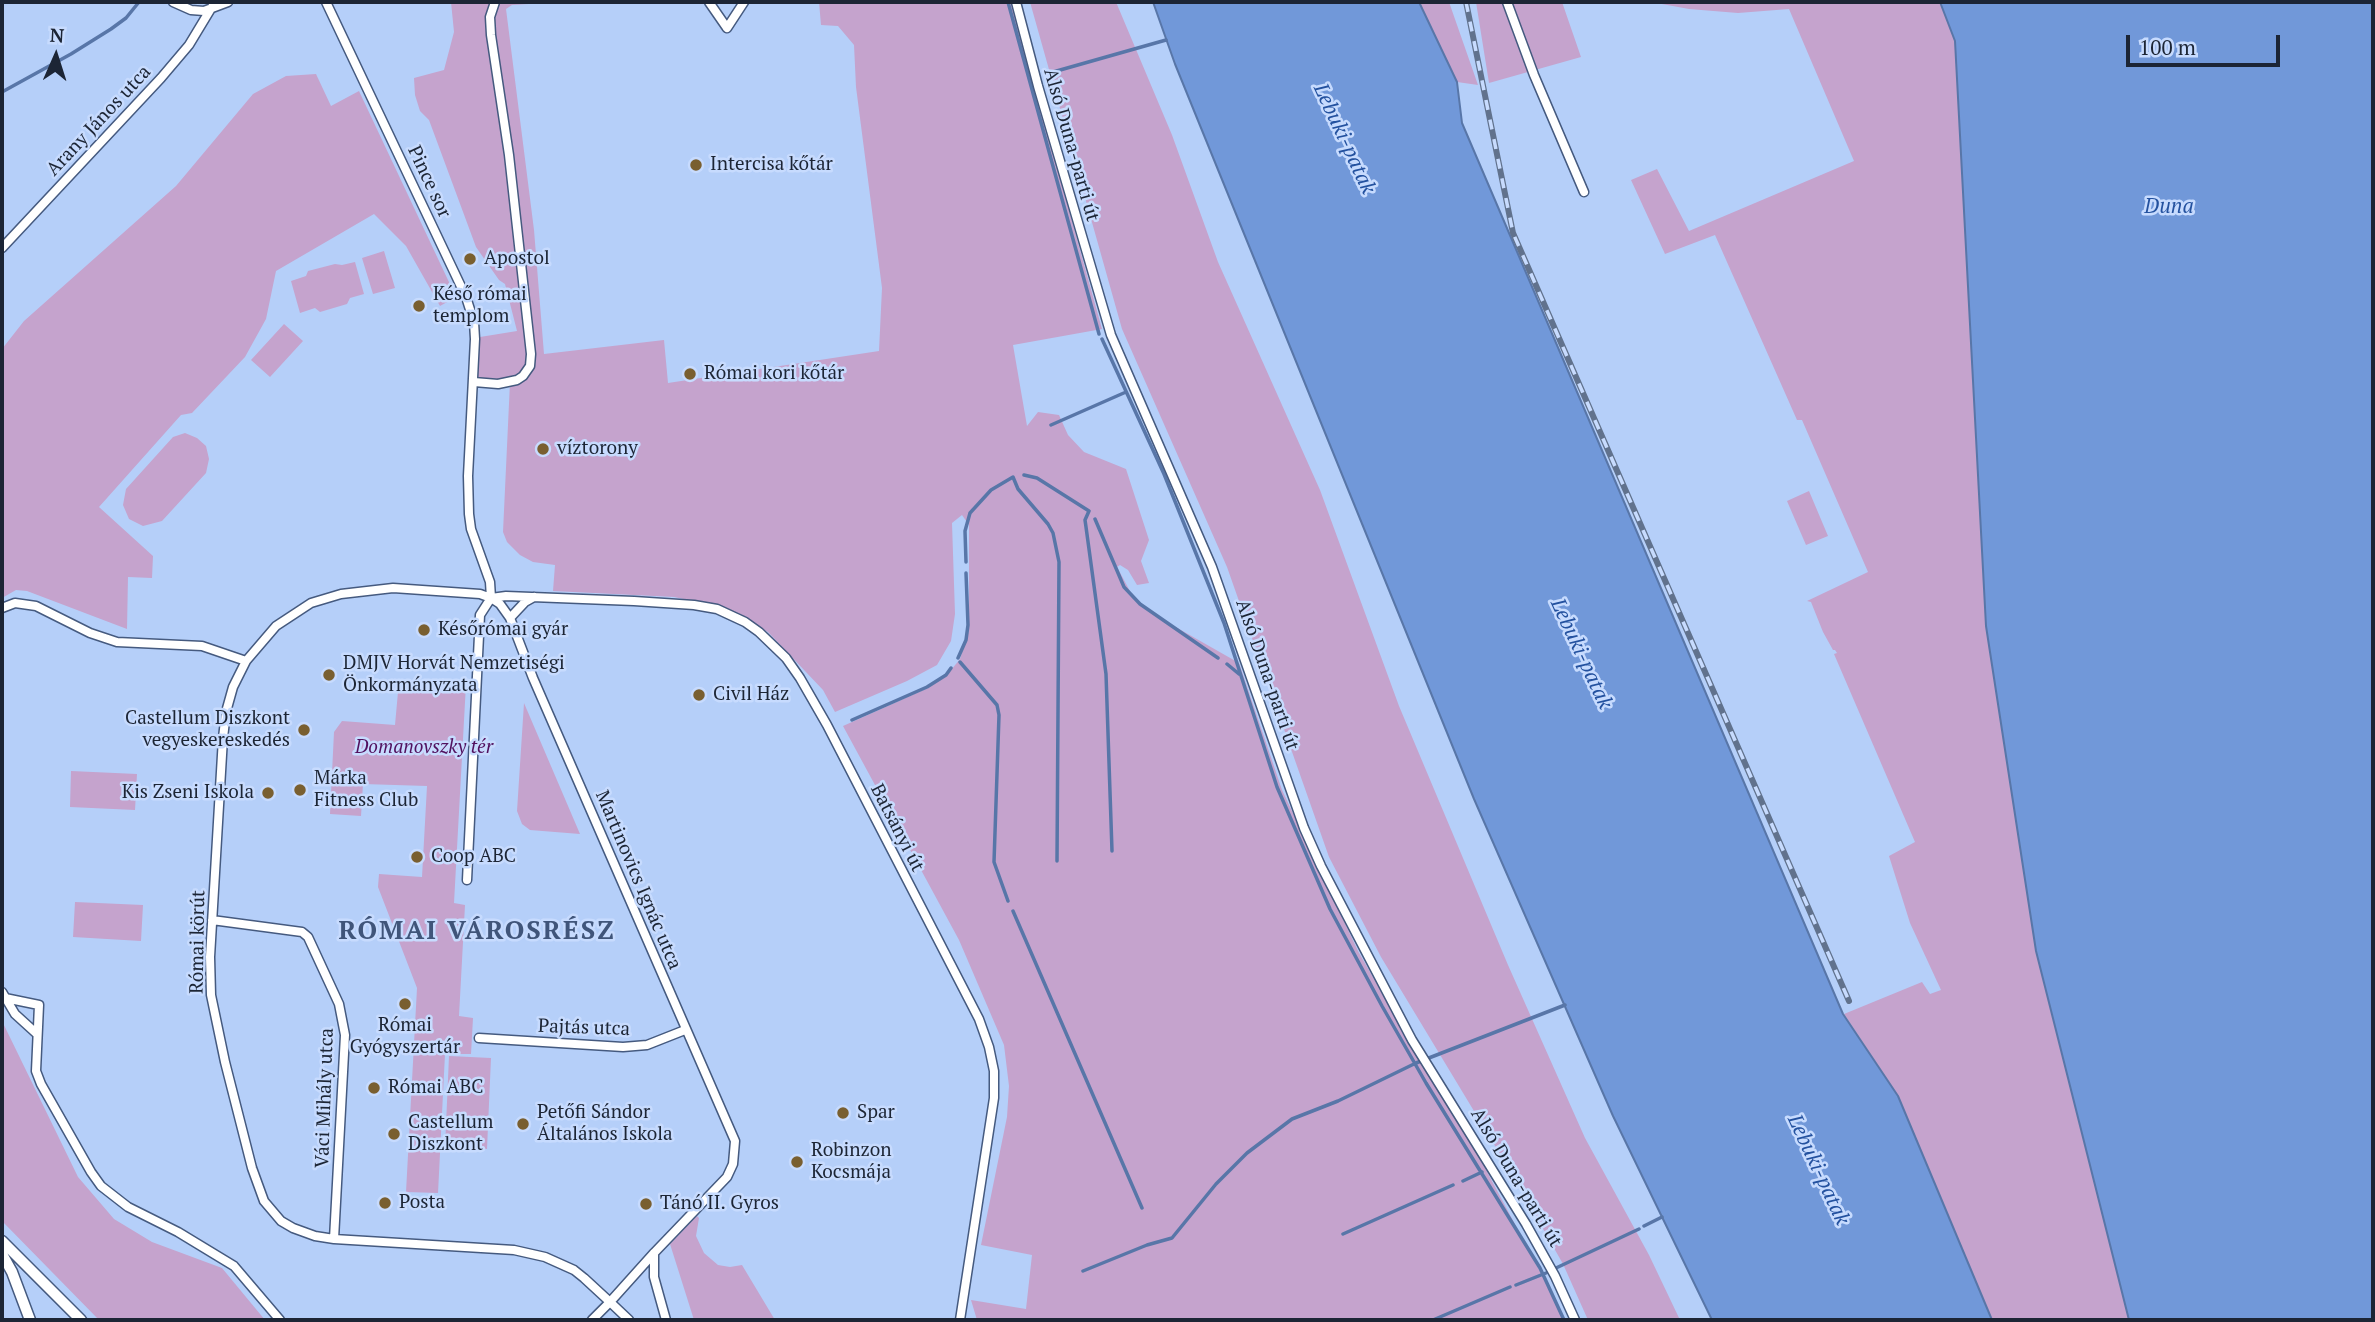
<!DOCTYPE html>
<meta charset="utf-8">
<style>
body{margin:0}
#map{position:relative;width:2375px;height:1322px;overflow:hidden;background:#b5cff9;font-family:"PT Serif",serif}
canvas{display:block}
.frame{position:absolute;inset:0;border:4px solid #1c2535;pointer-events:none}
.north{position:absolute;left:21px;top:21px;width:70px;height:70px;-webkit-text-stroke:5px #c7dbfe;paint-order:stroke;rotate:3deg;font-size:19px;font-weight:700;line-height:28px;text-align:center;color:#1c2535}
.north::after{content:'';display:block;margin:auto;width:24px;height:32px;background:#1c2535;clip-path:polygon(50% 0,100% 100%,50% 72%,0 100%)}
.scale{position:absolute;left:2126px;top:35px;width:154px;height:32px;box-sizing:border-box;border:4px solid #1c2535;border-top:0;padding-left:9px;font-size:21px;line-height:24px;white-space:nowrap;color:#1c2535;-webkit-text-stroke:5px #c7dbfe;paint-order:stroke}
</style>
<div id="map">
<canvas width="2375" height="1322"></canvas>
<div class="frame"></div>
<div class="north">N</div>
<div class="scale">100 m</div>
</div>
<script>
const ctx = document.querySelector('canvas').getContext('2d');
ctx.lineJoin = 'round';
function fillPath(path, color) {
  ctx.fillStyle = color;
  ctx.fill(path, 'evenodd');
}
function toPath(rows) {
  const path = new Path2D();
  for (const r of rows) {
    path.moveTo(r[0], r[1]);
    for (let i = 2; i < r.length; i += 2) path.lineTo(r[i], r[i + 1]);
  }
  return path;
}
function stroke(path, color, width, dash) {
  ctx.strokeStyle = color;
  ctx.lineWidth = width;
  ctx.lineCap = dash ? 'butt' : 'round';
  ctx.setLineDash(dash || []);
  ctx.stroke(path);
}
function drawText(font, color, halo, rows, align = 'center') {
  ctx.font = font + ' "PT Serif",serif';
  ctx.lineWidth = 5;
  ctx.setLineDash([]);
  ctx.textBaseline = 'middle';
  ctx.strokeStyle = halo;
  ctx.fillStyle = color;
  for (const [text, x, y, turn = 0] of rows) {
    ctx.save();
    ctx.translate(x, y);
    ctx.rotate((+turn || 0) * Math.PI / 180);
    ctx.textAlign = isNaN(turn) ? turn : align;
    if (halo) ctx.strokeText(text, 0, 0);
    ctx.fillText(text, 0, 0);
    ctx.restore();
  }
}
fillPath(toPath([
 [451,2,562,2,512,5,506,9,534,230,544,354,664,340,668,383,879,351,882,288,856,87,854,45,838,26,821,25,819,2,1011,2,1102,329,1013,345,1027,426,1038,412,1059,415,1068,435,1084,452,1126,469,1149,540,1141,561,1149,583,1137,585,1128,570,1120,565,1117,567,1131,593,1151,613,1239,663,1282,790,1358,951,1414,1049,1476,1151,1544,1279,1563,1320,977,1320,971,1300,1026,1309,1032,1255,981,1245,1007,1117,1009,1086,1004,1045,959,940,843,726,928,688,947,675,960,659,969,630,969,525,962,515,952,523,955,614,951,641,937,665,907,681,835,712,823,690,768,632,725,608,674,597,553,591,555,565,533,562,520,555,507,542,503,532,510,382,477,379,480,337,517,331,505,284,499,280,476,247,429,120,420,111,415,95,414,78,444,70,454,32],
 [1030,2,1116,2,1172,135,1218,262,1320,490,1399,706,1508,965,1585,1138,1649,1255,1680,1320,1588,1320,1563,1264,1512,1174,1381,957,1329,857,1227,567,1122,329],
 [1419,2,1449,2,1478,85,1457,82],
 [1476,2,1562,2,1581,57,1489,83],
 [1651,2,1940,2,1955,41,1963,182,2036,951,2129,1320,1992,1320,1898,1096,1844,1014,1922,982,1930,994,1941,990,1910,923,1889,856,1915,842,1834,654,1837,653,1835,650,1833,650,1823,632,1811,602,1807,601,1868,572,1802,420,1797,420,1715,235,1665,254,1631,180,1657,169,1689,231,1854,161,1789,9,1738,13,1689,9],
 [316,74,331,106,359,91,456,297,440,306,406,246,374,214,276,271,266,319,245,357,192,413,181,415,99,507,153,556,152,578,128,577,127,629,27,591,16,590,2,598,2,349,24,321,176,186,253,94,286,76],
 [384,251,395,288,373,294,362,258],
 [355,262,364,294,350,298,347,304,320,312,315,308,300,313,291,281,306,276,308,271,335,264,342,265],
 [284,324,303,341,270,377,251,360],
 [185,433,197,438,206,446,209,459,206,473,162,521,143,526,129,519,123,505,126,489,173,437],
 [1809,491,1828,536,1806,545,1787,501],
 [399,681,466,684,454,903,465,905,459,1016,473,1018,471,1054,445,1054,438,1193,406,1192,417,988,378,887,379,874,422,877,427,786,363,784,361,816,330,814,334,732,342,721,395,725],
 [524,703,580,834,530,830,522,824,517,811],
 [71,771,137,774,135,810,70,807],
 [75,902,143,905,141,941,73,937],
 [2,1021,78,1177,114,1219,152,1242,222,1268,265,1320,99,1320,2,1221],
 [449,1056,491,1058,487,1149,445,1148],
 [697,1216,699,1218,696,1236,704,1253,718,1265,730,1267,742,1265,775,1320,694,1320,670,1244]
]), '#c5a3cd');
const water = toPath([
 [1153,2,1419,2,1457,82,1462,123,1843,1014,1898,1096,1992,1320,1712,1320,1613,1116,1474,799,1175,64,1153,2],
 [1940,2,2373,2,2373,1320,2129,1320,2036,951,1986,626,1955,41,1940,2]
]);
fillPath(water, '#7198d9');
stroke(water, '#5876a8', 2);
stroke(toPath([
 [1008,2,1099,334],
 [1046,74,1166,40],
 [2,92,71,54,111,29,126,18,139,2],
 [1102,339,1164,474,1224,623,1277,787,1330,909,1382,1006,1426,1083,1540,1268,1564,1320],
 [1051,425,1126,392],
 [1024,475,1037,478,1089,511],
 [1089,511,1085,520,1086,527,1106,674,1112,851],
 [1095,519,1124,587,1140,604,1218,658],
 [966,562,965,531,970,513,991,490,1013,477,1018,489,1048,524,1053,533,1059,562,1057,861],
 [958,658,966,640,968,625,966,573],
 [960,662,997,705,999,715,994,862,1008,901],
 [1227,664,1239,674],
 [852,720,927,687,946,675,951,668],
 [1013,911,1142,1208],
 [1463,1181,1482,1172],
 [1644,1226,1662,1217],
 [1343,1234,1453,1185],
 [1556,1268,1639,1229],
 [1083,1271,1147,1245,1172,1238,1216,1184,1247,1153,1292,1119,1338,1101,1416,1063,1565,1005],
 [1516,1285,1546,1273],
 [1433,1320,1510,1287]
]), '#5876a8', 3.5);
const minor = toPath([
 [173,2,191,10,204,11,228,2],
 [326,2,466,297,474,322,475,339,468,476,469,514,471,529,490,582,491,598],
 [709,2,727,28],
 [1016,2,1038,86,1111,335,1212,567,1304,828,1321,866,1412,1040,1526,1224,1555,1276,1575,1320],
 [1507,2,1534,75,1584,192],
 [727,28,744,2],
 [2,248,161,78,189,45,215,2],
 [474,382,498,384,517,380,523,376,530,366,531,354,509,155,491,35,490,17,495,2],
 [491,598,506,596,634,601,694,605,717,609,745,622,759,632,786,658,800,678,827,725,979,1019,989,1047,994,1071,994,1098,960,1320],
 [2,608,15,603,36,606,90,633,117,642,202,646,246,661],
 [510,618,525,602,534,597],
 [467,880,480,615,491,598],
 [212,920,302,932,308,937,339,1004,345,1035,334,1239],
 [2,992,15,1014,37,1034],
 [5,998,39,1005,36,1071,41,1084,91,1172,101,1186,128,1207,178,1232,234,1266,280,1320],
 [479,1038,623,1047,647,1045,685,1030],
 [654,1253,654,1277,666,1320],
 [592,1320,610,1302,654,1253,727,1177,733,1164,735,1141,533,678,510,618,500,604,491,598,480,594,393,588,341,594,311,603,276,626,246,661,233,687,226,712,223,738,210,957,211,995,225,1062,252,1168,264,1201,281,1221,293,1228,315,1236,334,1239,514,1250,545,1257,574,1270,584,1278,610,1302,629,1320]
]);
const tertiary = toPath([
 [2,1241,81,1320],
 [2,1254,12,1272,30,1320]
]);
stroke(minor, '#455a7f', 11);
stroke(tertiary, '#455a7f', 13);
stroke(minor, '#fff', 8);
stroke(tertiary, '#fff', 10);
const rail = toPath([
 [1466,2,1513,233,1849,1001]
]);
stroke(rail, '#61728d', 6);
stroke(rail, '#c7dbfe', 3.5, [10]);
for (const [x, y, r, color] of [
 [696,165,7,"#795f30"],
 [470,259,7,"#795f30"],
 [419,306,7,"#795f30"],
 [690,374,7,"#795f30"],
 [543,449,7,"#795f30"],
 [424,630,7,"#795f30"],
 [329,675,7,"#795f30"],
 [699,695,7,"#795f30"],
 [304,730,7,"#795f30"],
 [300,790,7,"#795f30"],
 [268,793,7,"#795f30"],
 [417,857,7,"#795f30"],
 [405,1004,7,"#795f30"],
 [374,1088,7,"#795f30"],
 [843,1113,7,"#795f30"],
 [523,1124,7,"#795f30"],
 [394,1134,7,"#795f30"],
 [797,1162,7,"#795f30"],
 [385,1203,7,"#795f30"],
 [646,1204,7,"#795f30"]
]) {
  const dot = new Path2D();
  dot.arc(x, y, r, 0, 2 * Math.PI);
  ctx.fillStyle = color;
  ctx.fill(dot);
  stroke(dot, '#c7dbfe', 2.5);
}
drawText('19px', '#1c2535', '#c7dbfe', [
 ["Arany János utca",99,121,-47],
 ["Alsó Duna-parti út",1071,145,74],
 ["Pince sor",429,182,65],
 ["Alsó Duna-parti út",1267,675,71],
 ["Batsányi út",897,828,63],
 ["Martinovics Ignác utca",638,880,67],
 ["Római körút",198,942,-89],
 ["Pajtás utca",584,1028,2],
 ["Váci Mihály utca",325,1098,-88],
 ["Alsó Duna-parti út",1516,1178,59]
]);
drawText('19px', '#1c2535', '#c7dbfe', [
 ["Intercisa kőtár",710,165],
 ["Apostol",484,259],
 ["Késő római",433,295],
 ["templom",433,317],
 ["Római kori kőtár",704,374],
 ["víztorony",557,449],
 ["Későrómai gyár",438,630],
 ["DMJV Horvát Nemzetiségi",343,664],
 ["Önkormányzata",343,686],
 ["Civil Ház",713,695],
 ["Castellum Diszkont",290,719,"right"],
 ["vegyeskereskedés",290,741,"right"],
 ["Márka",314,779],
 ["Fitness Club",314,801],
 ["Kis Zseni Iskola",254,793,"right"],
 ["Coop ABC",431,857],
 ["Római",405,1026,"center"],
 ["Gyógyszertár",405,1048,"center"],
 ["Római ABC",388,1088],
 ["Petőfi Sándor",537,1113],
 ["Általános Iskola",537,1135],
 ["Spar",857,1113],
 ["Castellum",408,1123],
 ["Diszkont",408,1145],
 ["Robinzon",811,1151],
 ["Kocsmája",811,1173],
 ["Posta",399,1203],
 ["Tánó II. Gyros",660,1204]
], 'left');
drawText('italic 19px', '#51105e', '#c7dbfe', [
 ["Domanovszky tér",424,748]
]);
drawText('italic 21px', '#23519f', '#c7dbfe', [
 ["Lebuki-patak",1344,139,65],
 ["Duna",2169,207],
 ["Lebuki-patak",1581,654,65],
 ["Lebuki-patak",1818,1170,65]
]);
ctx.letterSpacing = '2px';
drawText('bold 26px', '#40557a', '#c7dbfe', [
 ["RÓMAI VÁROSRÉSZ",477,932]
]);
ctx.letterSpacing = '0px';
</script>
